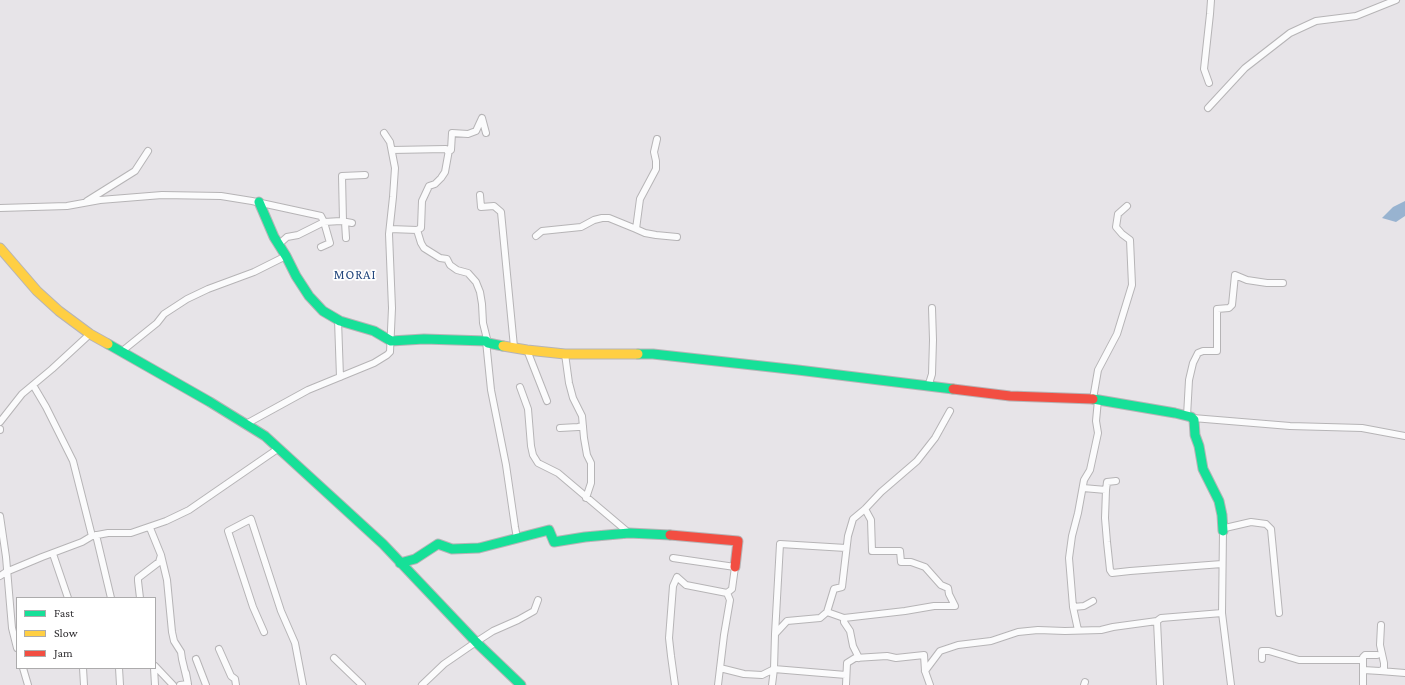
<!DOCTYPE html>
<style>
body{margin:0}
#map{position:relative;width:1405px;height:685px;overflow:hidden;background:#e7e4e8;font-family:"Crimson Pro",serif}
canvas{display:block}
.legend{position:absolute;left:16px;top:597px;width:140px;height:72px;box-sizing:border-box;background:#fff;border:1px solid #acabac;margin:0;padding:5px 7px;list-style:none;font-size:12px;color:#2f2d30}
.legend li{display:flex;align-items:center;gap:8px;height:20px}
.legend b{width:20px;border:1px solid #acabac}
</style>
<div id="map">
<canvas width="1405" height="685"></canvas>
<ul class="legend">
<li><b style="height:5px;background:#16e098"></b>Fast</li>
<li><b style="height:5px;background:#ffcf43"></b>Slow</li>
<li><b style="height:5px;background:#f24e42"></b>Jam</li>
</ul>
</div>
<script>
const ctx = document.querySelector('canvas').getContext('2d');
ctx.lineJoin = 'round';
function fillPath(path, color) {
  ctx.fillStyle = color;
  ctx.fill(path, 'evenodd');
}
function toPath(rows) {
  const path = new Path2D();
  for (const r of rows) {
    path.moveTo(r[0], r[1]);
    for (let i = 2; i < r.length; i += 2) path.lineTo(r[i], r[i + 1]);
  }
  return path;
}
function stroke(path, color, width, dash) {
  ctx.strokeStyle = color;
  ctx.lineWidth = width;
  ctx.lineCap = dash ? 'butt' : 'round';
  ctx.setLineDash(dash || []);
  ctx.stroke(path);
}
function drawText(font, color, halo, rows, align = 'center') {
  ctx.font = font + ' "Crimson Pro",serif';
  ctx.lineWidth = 3.5;
  ctx.setLineDash([]);
  ctx.textBaseline = 'middle';
  ctx.strokeStyle = halo;
  ctx.fillStyle = color;
  for (const [text, x, y, turn = 0] of rows) {
    ctx.save();
    ctx.translate(x, y);
    ctx.rotate((+turn || 0) * Math.PI / 180);
    ctx.textAlign = isNaN(turn) ? turn : align;
    if (halo) ctx.strokeText(text, 0, 0);
    ctx.fillText(text, 0, 0);
    ctx.restore();
  }
}
fillPath(toPath([
 [1405,201,1405,216,1396,222,1382,218,1393,207]
]), '#98b3d0');
const street = toPath([
 [1209,83,1204,69,1210,14,1211,0],
 [1208,108,1245,68,1290,33,1316,21,1356,16,1396,0],
 [657,139,654,152,656,161,656,169,640,199,636,229,645,233,656,235,677,237],
 [448,152,451,150,452,133,468,134,476,131,482,118,486,133],
 [480,195,481,207,494,206,501,212,514,347],
 [87,201,135,171,148,151],
 [0,208,67,206,100,200,162,195,221,196,252,201,321,216,324,222,341,221,352,223],
 [343,221,342,176,365,175],
 [345,222,346,238],
 [390,229,417,230,421,228,422,201,429,186,435,184,441,178,445,172,449,150,446,149,392,150],
 [417,230,421,243,424,248,440,258,447,259,450,265,457,270,468,273,476,282,480,292,482,304,483,323,488,343],
 [536,236,542,231,581,227,594,220,602,218,609,218,636,229],
 [278,245,287,237,298,235,324,222,330,243,321,247],
 [338,320,340,377],
 [486,341,491,390,506,465,515,527,517,538],
 [527,350,547,401],
 [121,352,157,323,164,314,187,299,208,289,254,272,286,256],
 [565,354,569,383,573,398,582,416,584,438,587,455,591,463,591,483,586,498],
 [33,385,46,407,73,461,92,536],
 [520,387,528,409,531,446,533,455,538,463,558,473,629,533],
 [928,387,932,374,933,340,932,308],
 [1093,399,1098,370,1117,334,1132,285,1130,240,1122,234,1116,227,1118,214,1127,206],
 [1187,416,1189,380,1193,363,1198,353,1203,351,1217,351,1217,309,1229,308,1232,305,1235,275,1247,280,1267,283,1283,283],
 [1193,418,1290,426,1362,428,1405,436],
 [0,422,22,394,52,369,90,334],
 [246,424,308,390,374,363,387,355,390,352,392,308,389,234,393,197,395,168,390,142,384,133],
 [560,428,578,427,583,426],
 [0,429,0,430],
 [1116,481,1107,482,1106,490,1105,518,1107,542,1110,570,1112,573,1130,571,1222,564],
 [1083,488,1106,490],
 [0,516,6,557,12,628,17,648],
 [96,535,111,598],
 [53,554,68,598],
 [161,555,167,580,172,632,174,641,181,652,182,659,188,684,186,673],
 [673,558,735,567,732,589,727,593],
 [0,576,6,572,42,557,82,542,92,536,108,533,131,533,166,521,189,510,279,448],
 [140,598,138,581,138,578,159,562,161,555,150,528],
 [1093,601,1084,606,1073,607,1069,558,1072,536,1078,513,1084,480,1090,470,1098,433,1096,421,1098,400],
 [1073,607,1078,630],
 [827,612,844,618,844,622,850,631,853,646,859,658],
 [844,618,905,611,934,606,955,606,949,594,948,588,941,585,925,567,911,562,901,562,900,551,872,551,871,520,865,509],
 [264,632,253,607,228,531,251,519,281,611,295,643,303,685],
 [775,634,780,544,846,548],
 [219,649,231,676,235,679,236,685],
 [334,658,362,685],
 [196,659,206,685],
 [1262,659,1262,651,1269,651,1299,660,1363,660],
 [155,666,173,685],
 [23,668,28,685],
 [83,668,84,685],
 [119,668,120,685],
 [154,668,155,685],
 [720,668,744,674,762,675,774,669,846,675],
 [1363,670,1380,671,1384,669,1384,663,1380,645,1381,625],
 [925,671,940,651,958,645,991,641,1018,632,1038,630,1065,631,1101,630,1113,627,1157,621],
 [1380,671,1405,673],
 [180,685,188,684,188,685],
 [422,685,444,664,476,642,493,631,518,620,534,611,538,600],
 [675,685,671,656,669,638,673,586,677,577,686,585,727,593,730,600,724,635,718,685],
 [772,685,774,669,775,634,787,621,820,618,827,612,834,589,842,587,848,536,853,519,865,509,881,492,917,461,935,438,950,411],
 [846,685,847,663,855,658,887,656,896,658,924,655,925,671,930,685],
 [1084,685,1085,682],
 [1160,685,1157,621,1161,618,1222,613],
 [1231,685,1222,613,1223,531,1225,528,1251,522,1266,524,1271,529,1279,613],
 [1363,685,1363,657,1365,655,1377,655]
]);
const fast = toPath([
 [259,202,274,237,286,256,296,276,309,296,323,311,340,321,374,331,391,341,424,339,486,341,488,343,503,346],
 [108,344,210,402,265,436,383,544,476,642,521,685],
 [638,354,653,354,798,370,953,389],
 [1093,399,1175,413,1191,417,1194,420,1195,435,1199,446,1203,469,1219,501,1222,515,1223,531],
 [400,563,415,559,438,544,452,549,479,548,549,530,554,542,585,537,629,533,670,535]
]);
const slow = toPath([
 [0,248,37,291,59,311,90,334,108,344],
 [503,346,527,350,565,354,638,354]
]);
const jam = toPath([
 [953,389,1010,396,1093,399],
 [670,535,738,541,735,567]
]);
stroke(street, '#b6b4b6', 8);
stroke(fast, '#b6b4b6', 11);
stroke(slow, '#b6b4b6', 11);
stroke(jam, '#b6b4b6', 11);
stroke(street, '#fbfbfc', 6);
stroke(fast, '#16e098', 9);
stroke(slow, '#ffcf43', 9);
stroke(jam, '#f24e42', 9);
ctx.letterSpacing = '1px';
drawText('13px', '#24487e', '#fff', [
 ["MORAI",355,275]
]);
ctx.letterSpacing = '0px';
</script>
